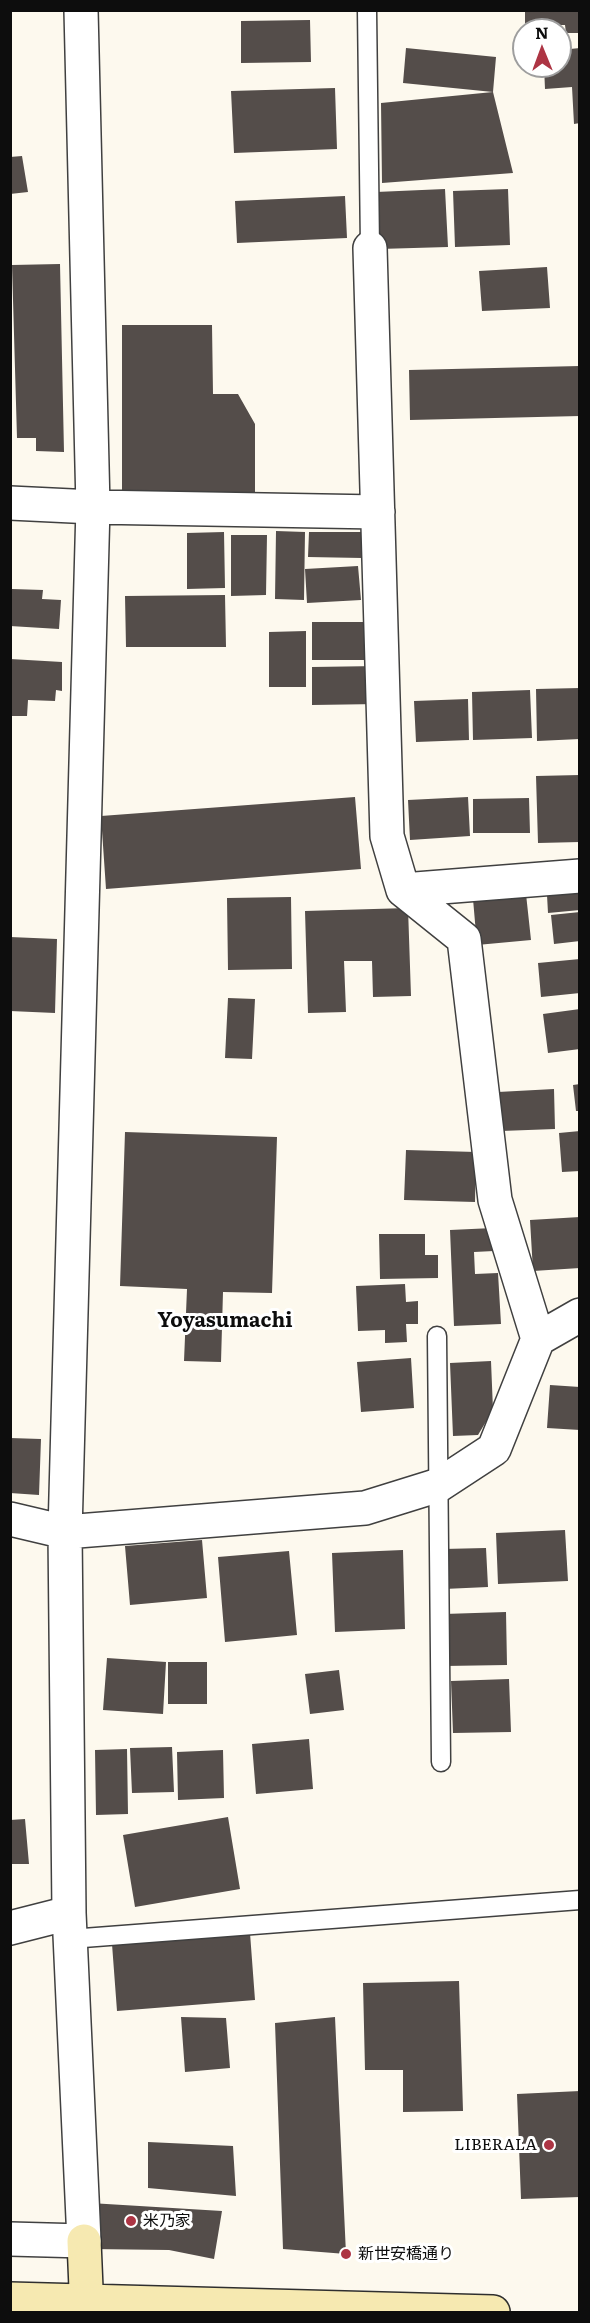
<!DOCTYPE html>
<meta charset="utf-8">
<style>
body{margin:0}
#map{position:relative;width:590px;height:2323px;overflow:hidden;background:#fdf9ee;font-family:Literata,serif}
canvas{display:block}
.frame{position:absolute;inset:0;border:12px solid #0d0d0d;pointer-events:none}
.north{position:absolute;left:512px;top:18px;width:60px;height:60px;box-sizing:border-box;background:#fff;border:2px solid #9e9e9e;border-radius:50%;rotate:359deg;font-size:16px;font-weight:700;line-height:24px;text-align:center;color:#0d0d0d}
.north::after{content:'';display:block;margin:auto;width:21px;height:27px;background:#ad3544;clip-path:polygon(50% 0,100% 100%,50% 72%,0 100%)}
</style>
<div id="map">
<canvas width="590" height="2323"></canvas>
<div class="frame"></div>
<div class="north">N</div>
</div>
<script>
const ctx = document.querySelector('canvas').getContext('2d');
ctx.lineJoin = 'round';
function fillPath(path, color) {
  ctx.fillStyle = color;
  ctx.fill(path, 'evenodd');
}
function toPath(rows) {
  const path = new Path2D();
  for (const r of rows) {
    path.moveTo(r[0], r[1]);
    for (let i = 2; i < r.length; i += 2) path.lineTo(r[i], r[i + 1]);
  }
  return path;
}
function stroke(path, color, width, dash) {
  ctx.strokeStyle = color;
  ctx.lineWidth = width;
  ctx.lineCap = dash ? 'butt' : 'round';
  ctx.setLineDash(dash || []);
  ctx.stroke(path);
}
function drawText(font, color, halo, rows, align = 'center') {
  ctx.font = font + ' Literata,"Noto Sans JP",serif';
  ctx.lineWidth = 6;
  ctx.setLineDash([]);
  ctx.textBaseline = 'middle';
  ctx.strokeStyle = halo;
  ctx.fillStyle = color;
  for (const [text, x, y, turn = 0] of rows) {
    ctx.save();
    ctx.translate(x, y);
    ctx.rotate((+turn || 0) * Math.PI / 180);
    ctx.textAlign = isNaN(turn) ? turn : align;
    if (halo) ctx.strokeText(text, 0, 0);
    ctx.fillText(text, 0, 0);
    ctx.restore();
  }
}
fillPath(toPath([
 [525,10,580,10,580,33,566,33,565,25,525,25],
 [310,20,311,62,241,63,241,21],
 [406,48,496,57,493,92,403,83],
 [580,48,580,123,574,124,572,87,545,89,544,66,560,66,560,50],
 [335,88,337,149,234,153,231,91],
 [493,92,513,173,382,183,381,103],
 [22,156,28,192,10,194,10,157],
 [445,189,448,247,379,249,376,192],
 [508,189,510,245,455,247,453,191],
 [345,196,347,238,237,243,235,201],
 [60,264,64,452,36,451,36,438,17,438,12,265],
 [547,267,550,308,482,311,479,271],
 [122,325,212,325,213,394,238,394,255,424,255,506,122,507],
 [580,366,580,416,410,420,409,370],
 [276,531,305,532,304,600,275,599],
 [224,532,225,588,187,589,187,533],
 [309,532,362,532,362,558,308,557],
 [231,535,267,535,266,595,231,596],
 [358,566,361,600,307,603,305,569],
 [12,589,43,590,42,599,61,600,59,629,10,626],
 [225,595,226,647,126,647,125,596],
 [312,622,377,622,377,660,312,660],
 [306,631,306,687,269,687,269,632],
 [10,659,62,662,62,691,56,690,55,701,28,700,27,716,10,716],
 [379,666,379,704,312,705,312,667],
 [580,688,580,739,537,741,536,689],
 [530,690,532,738,473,740,472,692],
 [468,699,469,740,416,742,414,701],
 [580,775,580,842,538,843,536,776],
 [355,797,361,869,106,889,101,816],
 [468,797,470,836,410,840,408,800],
 [529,798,530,833,473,833,473,799],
 [580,892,580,910,548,913,547,895],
 [526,894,531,940,477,945,473,899],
 [291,897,292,969,228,970,227,898],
 [408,908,411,996,373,997,372,961,344,961,346,1012,308,1013,305,911],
 [580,912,580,941,554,944,551,915],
 [10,937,57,939,55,1013,10,1011],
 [580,959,580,993,541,997,538,963],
 [228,998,255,999,252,1059,225,1058],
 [580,1009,580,1049,548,1053,543,1014],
 [580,1084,580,1111,576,1111,573,1085],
 [554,1089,555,1129,501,1131,498,1092],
 [580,1131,580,1171,562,1172,559,1133],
 [125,1132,277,1137,272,1293,223,1292,221,1362,184,1361,187,1289,120,1286],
 [406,1150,476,1152,475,1202,404,1200],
 [580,1217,580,1268,533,1271,530,1220],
 [493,1228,494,1251,474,1252,475,1274,498,1273,501,1324,454,1326,450,1230],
 [379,1234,425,1234,425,1255,438,1255,438,1278,380,1279],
 [405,1284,406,1302,418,1301,418,1324,406,1324,407,1342,385,1343,385,1330,358,1331,356,1286],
 [411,1358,414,1408,361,1412,357,1362],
 [491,1361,493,1410,478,1435,453,1436,450,1363],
 [550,1385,580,1387,580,1430,547,1428],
 [10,1438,41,1439,39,1495,10,1493],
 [565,1530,568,1581,498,1584,496,1533],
 [202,1540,207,1598,130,1605,125,1546],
 [486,1548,488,1587,444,1589,443,1549],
 [403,1550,405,1629,335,1632,332,1553],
 [289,1551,297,1635,225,1642,218,1557],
 [506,1612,507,1665,445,1666,444,1614],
 [107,1658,166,1662,163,1714,103,1710],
 [168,1662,207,1662,207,1704,168,1704],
 [339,1670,344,1710,310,1714,305,1674],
 [509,1679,511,1732,453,1733,451,1681],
 [309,1739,313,1789,256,1794,252,1744],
 [172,1747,174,1792,132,1793,130,1748],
 [127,1749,128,1814,96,1815,95,1750],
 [223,1750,224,1798,178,1800,177,1752],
 [228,1817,240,1889,135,1907,123,1835],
 [25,1819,29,1864,10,1864,10,1820],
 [250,1933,255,2000,117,2011,112,1944],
 [459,1981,463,2111,403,2112,403,2070,365,2070,363,1983],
 [181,2017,226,2018,230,2068,185,2072],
 [335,2017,346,2254,283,2249,275,2023],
 [580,2091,580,2197,521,2199,517,2094],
 [148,2142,233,2146,236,2196,148,2188],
 [90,2203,222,2211,214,2259,169,2250,91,2249]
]), '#544d4a');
const lane = toPath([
 [367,10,370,248],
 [437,1336,441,1762],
 [70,1939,580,1900]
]);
const street = toPath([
 [10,503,93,507,378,512],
 [403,890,580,876],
 [538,1339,580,1315],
 [10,1519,65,1532,365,1508,439,1485,494,1449,538,1339,495,1200,464,939,403,890,387,836,370,248],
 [10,1928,69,1913],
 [10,2239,84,2241,69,1913,65,1532,93,507,81,10]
]);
const secondary = toPath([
 [84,2241,87,2312],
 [10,2299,493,2312]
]);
stroke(lane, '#404040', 21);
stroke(street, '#404040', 36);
stroke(secondary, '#2f2f2f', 36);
stroke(lane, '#fff', 18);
stroke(street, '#fff', 33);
stroke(secondary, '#f6e9b1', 33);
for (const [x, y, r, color] of [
 [549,2145,6,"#ad3544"],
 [131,2221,6,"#ad3544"],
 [346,2254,6,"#ad3544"]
]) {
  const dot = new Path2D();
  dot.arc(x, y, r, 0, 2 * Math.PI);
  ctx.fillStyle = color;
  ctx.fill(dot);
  stroke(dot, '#fff', 2);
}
drawText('16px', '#0d0d0d', '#fff', [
 ["LIBERALA",537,2145,"right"],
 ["米乃家",143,2221],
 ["新世安橋通り",358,2254]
], 'left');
drawText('bold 20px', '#0d0d0d', '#fff', [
 ["Yoyasumachi",225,1321]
]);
</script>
